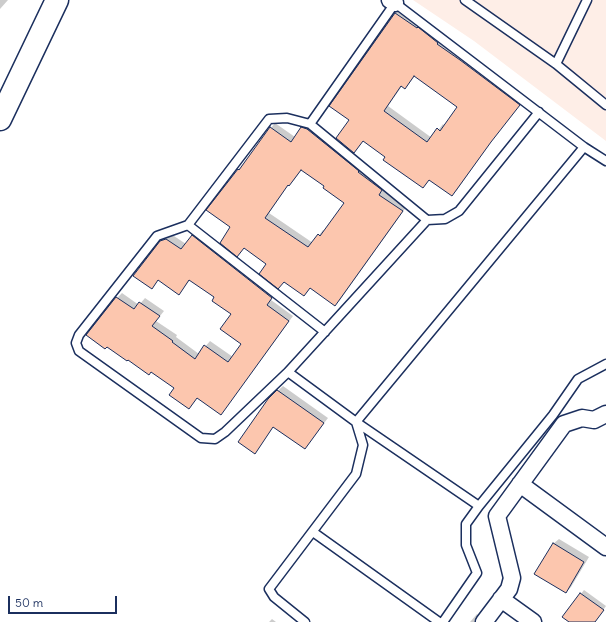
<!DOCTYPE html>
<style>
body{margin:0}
#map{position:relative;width:606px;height:622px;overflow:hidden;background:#fff;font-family:Delius,sans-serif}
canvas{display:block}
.scale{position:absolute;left:8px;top:596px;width:109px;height:18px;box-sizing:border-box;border:2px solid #1b2f5e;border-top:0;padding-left:5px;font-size:12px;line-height:14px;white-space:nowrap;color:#1b2f5e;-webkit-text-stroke:3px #fff;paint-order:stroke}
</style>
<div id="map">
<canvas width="606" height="622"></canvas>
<div class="scale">50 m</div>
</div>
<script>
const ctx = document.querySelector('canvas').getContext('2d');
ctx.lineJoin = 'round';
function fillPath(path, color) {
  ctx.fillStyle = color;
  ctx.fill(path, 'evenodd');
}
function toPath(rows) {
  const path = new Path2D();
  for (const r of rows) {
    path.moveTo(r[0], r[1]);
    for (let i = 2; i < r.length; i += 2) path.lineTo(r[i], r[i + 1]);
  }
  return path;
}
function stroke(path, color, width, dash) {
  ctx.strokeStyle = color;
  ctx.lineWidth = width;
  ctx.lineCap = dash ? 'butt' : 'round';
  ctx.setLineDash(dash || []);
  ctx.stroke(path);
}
fillPath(toPath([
 [413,0,606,0,606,141,474,41]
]), '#feeee7');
fillPath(toPath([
 [0,0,8,0,0,9],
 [400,9,524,100,495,136,457,190,452,195,430,179,423,187,387,156,364,140,354,152,350,120,331,106,396,13],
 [415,76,458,107,445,126,443,124,432,138,388,106,402,86,405,88],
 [275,123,295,137,307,123,386,185,383,190,407,206,340,300,335,304,311,287,304,295,284,281,232,227,238,170],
 [302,169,325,186,345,203,325,231,323,230,313,243,269,213,288,185,294,180],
 [197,231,276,292,271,300,293,316,221,414,198,397,189,408,117,298,122,293,139,305,145,298,164,311,156,321,177,335,176,337,199,354,210,341,233,357,243,344,232,314,215,297,190,280,179,293,159,279,152,288,161,241,166,236,171,234,186,244],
 [283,386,328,418,305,448,274,426,254,452,268,400],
 [559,539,589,557,571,587,566,592,553,544],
 [584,590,606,606,595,622,570,622,563,617],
 [477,614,478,615,478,622,470,622],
 [272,619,276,622,269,622]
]), '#0003');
const building = toPath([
 [395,13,417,28,418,27,438,43,437,44,460,60,520,105,491,142,452,196,429,180,423,188,383,160,385,157,363,141,354,153,336,138,349,120,329,106,395,13],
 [414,76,457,107,440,131,437,128,427,142,384,111,401,86,405,89,414,76],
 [270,127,291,142,301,127,307,129,359,171,358,172,382,190,379,195,403,211,335,306,310,288,304,296,284,282,278,289,259,274,266,264,244,248,237,257,220,243,230,227,206,210,238,169,239,170,270,127],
 [301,170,324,186,323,188,344,203,320,236,318,234,308,247,265,218,288,185,289,186,301,170],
 [192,235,272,298,267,305,289,321,221,415,197,398,189,409,169,395,174,388,151,372,149,375,128,360,127,361,107,347,105,349,86,335,116,297,134,309,139,302,160,316,152,326,173,341,172,342,195,359,204,345,228,362,241,344,220,329,231,314,212,301,214,297,189,280,179,295,158,280,152,289,133,276,160,241,166,239,181,249,192,235],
 [277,390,324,423,305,449,273,427,255,454,238,442,268,399,277,390],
 [553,543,584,562,566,593,534,574,553,543],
 [580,593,604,610,595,622,569,622,562,617,580,593]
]);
fillPath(building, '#fcc6ae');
stroke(building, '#1b2f5e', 1);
const service = toPath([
 [465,0,556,64,606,105],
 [556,64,587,0],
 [310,124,427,220,445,219,459,211,539,112],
 [427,220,288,372,225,432,215,439,201,438,79,351,76,343,79,335,157,236,188,225,269,119,287,118,310,124,395,3,584,147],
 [188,225,325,332],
 [288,372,356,422,479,506],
 [313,532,439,622],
 [305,622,274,597,269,589,356,474,363,445,356,422,584,147,606,161],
 [443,622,477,573,466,545,466,524,479,506,553,415,578,379,606,364]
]);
const minor = toPath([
 [390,0,395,3],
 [520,484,606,547],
 [501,599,533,622],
 [484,622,509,589,512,578,497,516,564,424,582,418,594,420,606,414]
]);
const secondary = toPath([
 [0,119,57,0]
]);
stroke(service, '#1b2f5e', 11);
stroke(minor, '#1b2f5e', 19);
stroke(secondary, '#1b2f5e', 25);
stroke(service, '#fff', 8);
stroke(minor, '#fff', 16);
stroke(secondary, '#fff', 22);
</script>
